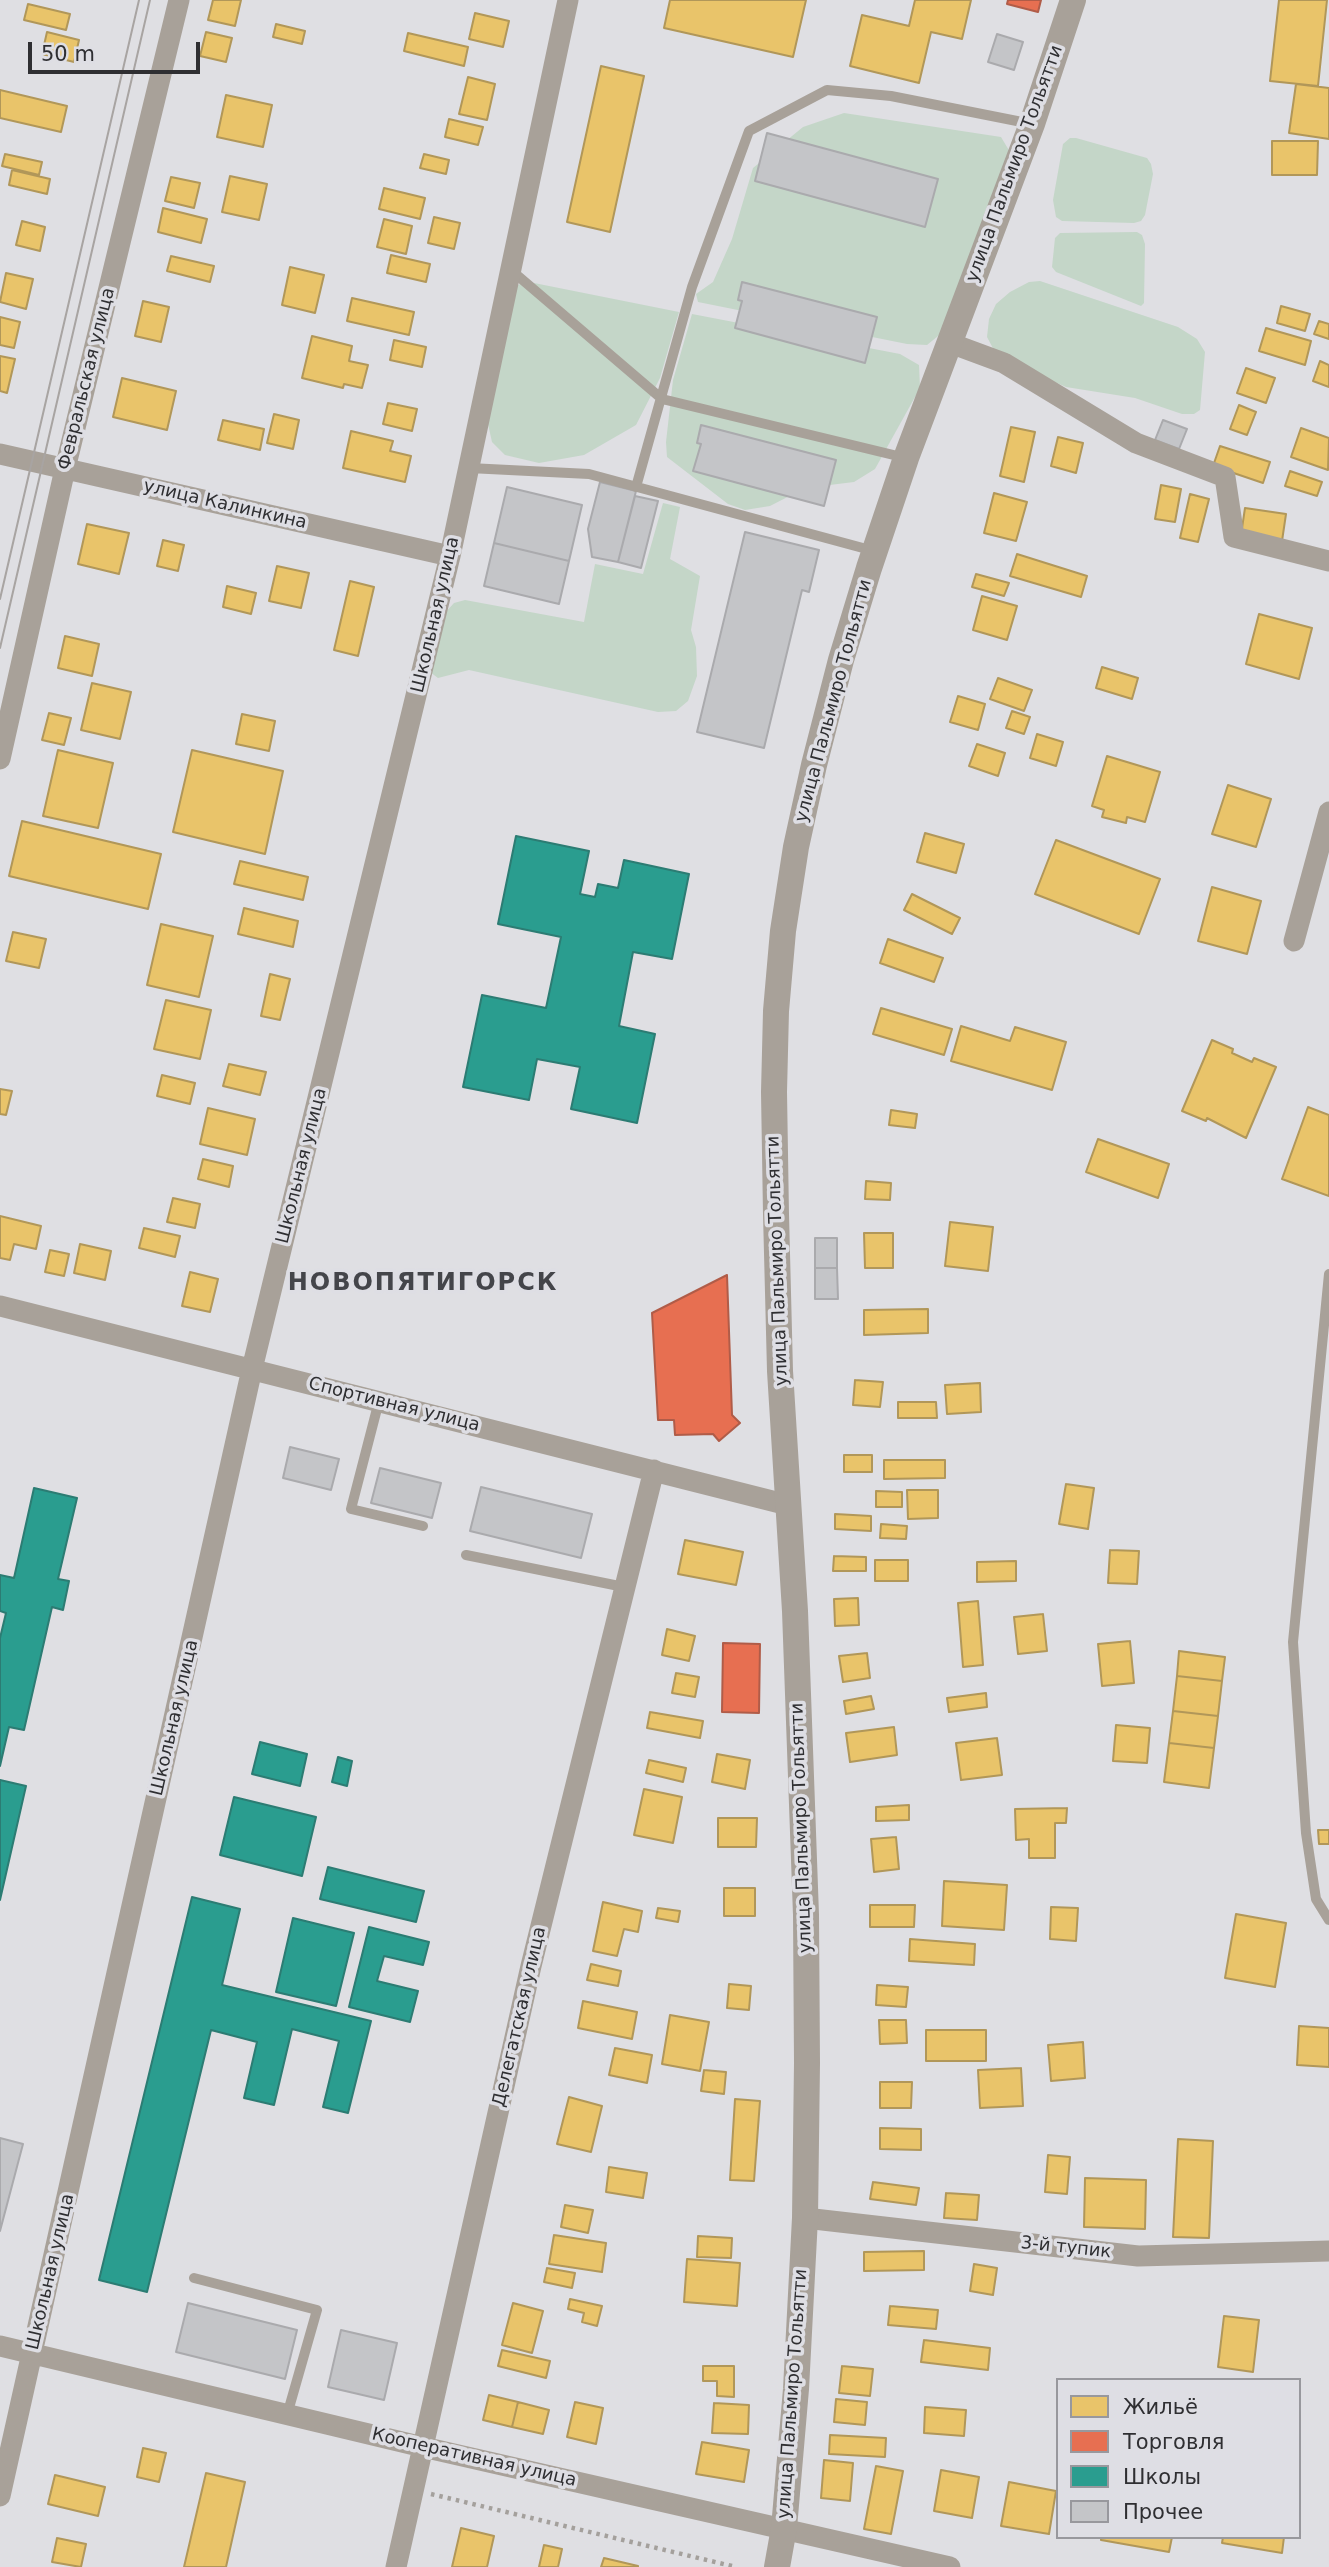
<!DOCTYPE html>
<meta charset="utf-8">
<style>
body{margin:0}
#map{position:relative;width:1329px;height:2567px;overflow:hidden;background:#dfdfe3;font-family:"DejaVu Sans",sans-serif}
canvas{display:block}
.legend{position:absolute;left:1056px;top:2378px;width:245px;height:161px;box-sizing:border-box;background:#dedee4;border:2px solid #98989d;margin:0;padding:9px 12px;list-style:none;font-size:21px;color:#2f2f32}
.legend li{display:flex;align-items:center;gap:14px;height:35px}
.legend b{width:35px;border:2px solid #98989d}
.scale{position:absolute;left:28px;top:42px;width:172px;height:32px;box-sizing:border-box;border:4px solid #2f2f32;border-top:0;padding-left:9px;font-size:21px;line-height:24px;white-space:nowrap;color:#2f2f32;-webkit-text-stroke:5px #dedee4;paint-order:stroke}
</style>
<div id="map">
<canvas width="1329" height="2567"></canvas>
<ul class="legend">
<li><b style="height:19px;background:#e9c46a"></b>Жильё</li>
<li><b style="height:19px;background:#e76f51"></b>Торговля</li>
<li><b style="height:19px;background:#2a9d8f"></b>Школы</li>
<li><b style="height:19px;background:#c4c5c8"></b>Прочее</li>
</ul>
<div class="scale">50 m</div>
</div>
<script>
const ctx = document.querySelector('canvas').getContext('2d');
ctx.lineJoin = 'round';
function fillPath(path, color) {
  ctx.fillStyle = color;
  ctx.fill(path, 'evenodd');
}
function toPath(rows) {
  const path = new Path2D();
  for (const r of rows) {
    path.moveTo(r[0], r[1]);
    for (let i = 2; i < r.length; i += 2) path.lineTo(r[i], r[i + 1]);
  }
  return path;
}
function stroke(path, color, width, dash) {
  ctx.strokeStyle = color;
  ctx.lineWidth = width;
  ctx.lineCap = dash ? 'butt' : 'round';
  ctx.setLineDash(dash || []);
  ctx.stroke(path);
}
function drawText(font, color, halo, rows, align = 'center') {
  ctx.font = font + ' "DejaVu Sans",sans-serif';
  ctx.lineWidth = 7;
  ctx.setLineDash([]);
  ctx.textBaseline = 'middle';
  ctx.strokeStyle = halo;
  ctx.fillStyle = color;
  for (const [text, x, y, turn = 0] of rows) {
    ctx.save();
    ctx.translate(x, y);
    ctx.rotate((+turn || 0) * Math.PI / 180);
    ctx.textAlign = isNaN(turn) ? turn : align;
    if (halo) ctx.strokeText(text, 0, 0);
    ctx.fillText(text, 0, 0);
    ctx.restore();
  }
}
fillPath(toPath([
 [844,113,1001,137,1010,152,943,332,927,345,907,344,698,302,696,294,713,282,732,239,753,168,803,127],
 [1070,138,1076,138,1147,158,1151,164,1153,174,1145,215,1141,221,1134,223,1062,221,1056,217,1053,200,1063,144],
 [1137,232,1142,235,1145,244,1144,303,1141,306,1056,272,1052,267,1055,238,1060,233],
 [524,281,679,312,660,378,636,425,584,455,539,463,505,455,492,442,488,424,517,286],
 [1040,281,1178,327,1197,339,1205,352,1200,410,1194,414,1182,414,1135,398,1066,387,1023,368,995,352,987,337,989,319,996,304,1010,292,1029,282],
 [692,314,900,354,919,365,920,388,875,469,854,482,805,488,770,506,745,510,728,504,667,457,666,442,673,380],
 [663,503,680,507,670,559,700,576,691,630,696,647,697,676,688,701,676,711,658,712,469,670,438,678,430,672,444,614,454,603,465,600,584,622,595,564,643,574]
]), '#c4d6c8');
const homes = toPath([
 [213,0,241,0,235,26,208,20,213,0],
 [670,0,806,0,793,57,664,28,670,0],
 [915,0,971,0,962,39,931,32,919,83,850,66,862,15,909,26,915,0],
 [1279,0,1327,0,1318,86,1270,81,1279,0],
 [28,4,70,14,66,30,24,20,28,4],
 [475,13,509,21,503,47,469,39,475,13],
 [276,24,305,31,302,44,273,37,276,24],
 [47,32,79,40,74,62,42,54,47,32],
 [206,32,232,38,226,62,200,56,206,32],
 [408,33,468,47,464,66,404,51,408,33],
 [601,66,644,76,610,232,567,222,601,66],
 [468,77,495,84,487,120,459,114,468,77],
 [1296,84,1329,88,1329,139,1289,133,1296,84],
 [0,90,67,106,61,132,0,118,0,90],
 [226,95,272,105,263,147,217,137,226,95],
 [449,119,483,127,478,145,445,137,449,119],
 [1272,141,1318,141,1317,175,1272,175,1272,141],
 [5,154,42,162,39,175,2,166,5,154],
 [424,154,449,160,446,174,420,168,424,154],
 [12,170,50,179,47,194,9,185,12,170],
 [230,176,267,184,259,220,222,212,230,176],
 [171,177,200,183,194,208,165,201,171,177],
 [384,188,425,198,420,219,379,209,384,188],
 [163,208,207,219,201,243,158,232,163,208],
 [434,217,460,223,454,249,428,243,434,217],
 [384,219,412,226,406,254,377,247,384,219],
 [22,221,45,227,40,251,16,245,22,221],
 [391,255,430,264,426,282,387,273,391,255],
 [171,256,214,266,210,282,167,271,171,256],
 [290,267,324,275,315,313,282,305,290,267],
 [6,273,33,279,26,309,0,302,6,273],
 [352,298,414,312,409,335,347,321,352,298],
 [143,301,169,307,161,342,135,336,143,301],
 [1281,306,1310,314,1305,331,1277,323,1281,306],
 [0,317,20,322,14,348,0,345,0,317],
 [1319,321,1329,324,1329,339,1314,334,1319,321],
 [1266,328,1311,341,1305,365,1259,351,1266,328],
 [312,336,352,346,349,361,368,365,362,388,344,384,343,388,302,378,312,336],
 [394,340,426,347,422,367,390,360,394,340],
 [0,356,15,359,7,393,0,391,0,356],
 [1320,361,1329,365,1329,387,1313,381,1320,361],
 [1246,368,1275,378,1266,403,1237,393,1246,368],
 [122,378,176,391,167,430,113,417,122,378],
 [388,403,417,409,412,431,383,424,388,403],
 [1239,405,1256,412,1247,435,1230,429,1239,405],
 [274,414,299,420,293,449,267,443,274,414],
 [223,420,264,429,260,450,218,440,223,420],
 [1011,427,1035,432,1024,482,1000,476,1011,427],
 [1301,428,1329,438,1328,470,1291,457,1301,428],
 [351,431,393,441,390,451,411,456,405,482,343,468,351,431],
 [1058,437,1083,443,1076,473,1051,466,1058,437],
 [1220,446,1270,462,1263,483,1213,466,1220,446],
 [1290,471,1322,482,1317,496,1285,486,1290,471],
 [1161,485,1181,489,1175,522,1155,519,1161,485],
 [994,493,1027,502,1016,541,984,533,994,493],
 [1190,494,1209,499,1198,542,1180,538,1190,494],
 [1245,508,1286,514,1282,541,1241,535,1245,508],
 [87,524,129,533,119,574,78,564,87,524],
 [163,540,184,545,178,571,157,566,163,540],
 [1017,554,1087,576,1081,597,1010,576,1017,554],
 [277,566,309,573,301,608,269,601,277,566],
 [976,574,1009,583,1004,596,972,587,976,574],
 [350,581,374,587,358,656,334,650,350,581],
 [227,586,256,593,251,614,223,607,227,586],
 [982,596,1017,606,1007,640,973,630,982,596],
 [1259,614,1312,628,1299,679,1246,664,1259,614],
 [65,636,99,644,92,676,58,668,65,636],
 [1102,667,1138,678,1132,699,1096,688,1102,667],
 [998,678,1032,690,1024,711,990,699,998,678],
 [92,683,131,692,120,739,81,730,92,683],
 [958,696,985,704,978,730,950,722,958,696],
 [1012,711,1030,717,1024,734,1006,728,1012,711],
 [49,713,71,718,64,745,42,740,49,713],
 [242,714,275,721,269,751,236,744,242,714],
 [1037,734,1063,742,1056,766,1030,758,1037,734],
 [977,744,1005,753,998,776,969,766,977,744],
 [58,750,113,763,98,828,43,816,58,750],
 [192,750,283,771,265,854,173,832,192,750],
 [1107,756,1160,772,1145,822,1127,817,1126,823,1102,817,1104,810,1092,806,1107,756],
 [1228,785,1271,799,1256,847,1212,834,1228,785],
 [22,821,161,854,148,909,9,876,22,821],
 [925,833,964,844,956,873,917,862,925,833],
 [1056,840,1160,879,1139,934,1035,894,1056,840],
 [240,861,308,877,303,900,234,884,240,861],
 [1212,887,1261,901,1247,954,1198,941,1212,887],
 [912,894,960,918,952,934,904,910,912,894],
 [244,908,298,921,293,947,238,934,244,908],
 [161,924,213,936,199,997,147,985,161,924],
 [13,932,46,939,39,968,6,961,13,932],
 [888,939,943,958,934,982,880,963,888,939],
 [270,974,290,979,280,1020,261,1016,270,974],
 [166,1000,211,1010,200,1059,154,1049,166,1000],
 [881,1008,952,1029,944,1055,873,1034,881,1008],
 [961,1026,1010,1041,1015,1027,1066,1042,1052,1090,951,1061,961,1026],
 [1212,1040,1233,1049,1232,1053,1252,1062,1254,1058,1276,1067,1246,1138,1207,1118,1206,1121,1182,1111,1212,1040],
 [229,1064,266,1072,260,1095,223,1086,229,1064],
 [162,1075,195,1083,190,1104,157,1096,162,1075],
 [0,1089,12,1091,6,1115,0,1114,0,1089],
 [1308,1107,1329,1115,1329,1196,1282,1179,1308,1107],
 [208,1108,255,1119,247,1155,200,1144,208,1108],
 [891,1110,917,1114,915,1128,889,1125,891,1110],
 [1098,1139,1169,1164,1158,1198,1086,1172,1098,1139],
 [203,1159,233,1166,229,1187,198,1179,203,1159],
 [866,1181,891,1183,890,1200,865,1199,866,1181],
 [173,1198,200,1204,195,1228,167,1222,173,1198],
 [0,1216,41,1226,36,1249,14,1244,10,1260,0,1258,0,1216],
 [950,1222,993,1227,988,1271,945,1266,950,1222],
 [144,1228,180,1236,175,1257,139,1248,144,1228],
 [864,1233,893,1233,893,1268,865,1268,864,1233],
 [80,1244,111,1251,105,1280,74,1273,80,1244],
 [50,1250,69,1254,64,1276,45,1272,50,1250],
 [190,1272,218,1279,210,1312,182,1306,190,1272],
 [928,1309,928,1333,864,1335,864,1310,928,1309],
 [855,1380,883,1382,880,1407,853,1405,855,1380],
 [980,1383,981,1412,947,1414,945,1385,980,1383],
 [898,1402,936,1402,937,1418,898,1418,898,1402],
 [844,1455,872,1455,872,1472,844,1472,844,1455],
 [884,1460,945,1460,945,1478,884,1479,884,1460],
 [1066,1484,1094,1488,1088,1529,1059,1524,1066,1484],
 [907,1490,938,1490,938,1518,908,1519,907,1490],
 [876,1491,902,1492,902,1507,876,1507,876,1491],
 [835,1514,871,1516,871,1531,835,1529,835,1514],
 [881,1524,907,1526,906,1539,880,1538,881,1524],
 [685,1540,743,1552,736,1585,678,1574,685,1540],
 [1110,1550,1139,1551,1137,1584,1108,1583,1110,1550],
 [834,1556,866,1557,866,1571,833,1571,834,1556],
 [875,1560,908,1560,908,1581,875,1581,875,1560],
 [1016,1561,1016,1581,977,1582,977,1562,1016,1561],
 [858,1598,859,1625,835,1626,834,1599,858,1598],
 [978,1601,983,1665,963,1667,958,1603,978,1601],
 [1043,1614,1047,1651,1018,1654,1014,1617,1043,1614],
 [667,1629,695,1636,689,1661,662,1655,667,1629],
 [1130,1641,1134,1683,1102,1686,1098,1644,1130,1641],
 [1179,1651,1225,1657,1222,1681,1177,1676,1179,1651],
 [867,1653,870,1678,843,1682,839,1656,867,1653],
 [676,1673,699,1677,695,1697,672,1693,676,1673],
 [1177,1676,1222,1681,1218,1716,1173,1711,1177,1676],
 [986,1693,987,1707,949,1712,947,1698,986,1693],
 [871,1696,874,1709,846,1714,844,1701,871,1696],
 [1173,1711,1218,1716,1214,1748,1169,1743,1173,1711],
 [650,1712,703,1721,700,1738,647,1728,650,1712],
 [1116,1725,1150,1728,1147,1763,1113,1761,1116,1725],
 [894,1727,897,1755,850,1762,846,1733,894,1727],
 [997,1738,1002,1775,961,1780,956,1743,997,1738],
 [1169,1743,1214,1748,1209,1788,1164,1782,1169,1743],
 [717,1754,750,1760,745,1789,712,1782,717,1754],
 [649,1760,686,1768,683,1782,646,1773,649,1760],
 [644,1789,682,1797,673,1843,634,1835,644,1789],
 [909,1805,909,1820,876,1821,876,1807,909,1805],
 [1067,1808,1066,1823,1055,1823,1055,1858,1029,1858,1029,1839,1016,1840,1015,1809,1067,1808],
 [718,1818,757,1818,756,1847,718,1847,718,1818],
 [1318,1830,1329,1830,1329,1844,1319,1844,1318,1830],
 [896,1837,899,1869,874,1872,871,1839,896,1837],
 [944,1881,1007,1885,1004,1930,942,1926,944,1881],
 [724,1888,755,1888,755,1916,724,1916,724,1888],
 [603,1902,642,1911,638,1932,624,1929,617,1956,593,1951,603,1902],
 [870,1905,915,1905,914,1927,870,1927,870,1905],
 [1051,1907,1078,1908,1076,1941,1050,1939,1051,1907],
 [658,1908,680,1911,678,1922,656,1918,658,1908],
 [1236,1914,1286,1923,1275,1987,1225,1978,1236,1914],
 [910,1939,975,1944,974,1965,909,1961,910,1939],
 [591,1964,621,1971,618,1986,587,1980,591,1964],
 [729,1984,751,1986,749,2010,727,2008,729,1984],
 [877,1985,908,1987,906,2007,876,2005,877,1985],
 [583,2001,637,2012,632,2039,578,2028,583,2001],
 [670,2015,709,2022,700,2071,662,2064,670,2015],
 [879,2020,906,2020,907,2043,880,2044,879,2020],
 [1299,2026,1329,2028,1329,2067,1297,2065,1299,2026],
 [926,2030,986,2030,986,2061,926,2061,926,2030],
 [1083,2042,1085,2078,1051,2081,1048,2045,1083,2042],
 [615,2048,652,2055,647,2083,609,2075,615,2048],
 [1021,2068,1023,2106,980,2108,978,2070,1021,2068],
 [704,2070,726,2072,724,2094,701,2091,704,2070],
 [880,2082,912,2082,911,2108,880,2108,880,2082],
 [569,2097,602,2106,591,2152,557,2144,569,2097],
 [735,2099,760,2101,754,2181,730,2180,735,2099],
 [880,2128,921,2129,921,2150,880,2149,880,2128],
 [1178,2139,1213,2141,1209,2238,1173,2237,1178,2139],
 [1048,2155,1070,2157,1067,2194,1045,2192,1048,2155],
 [609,2167,647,2173,643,2198,606,2192,609,2167],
 [1085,2178,1146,2180,1145,2229,1084,2227,1085,2178],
 [873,2182,919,2188,916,2205,870,2199,873,2182],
 [946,2193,979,2195,977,2220,944,2218,946,2193],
 [565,2205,593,2210,588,2233,561,2227,565,2205],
 [554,2235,606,2243,602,2272,549,2264,554,2235],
 [698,2236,732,2238,731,2258,697,2257,698,2236],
 [924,2251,924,2270,864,2271,864,2252,924,2251],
 [687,2259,740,2263,737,2306,684,2302,687,2259],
 [974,2264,997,2268,993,2295,970,2291,974,2264],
 [547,2268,575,2273,572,2288,544,2282,547,2268],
 [570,2299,602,2306,597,2326,582,2322,584,2313,568,2309,570,2299],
 [513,2303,543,2311,532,2353,502,2345,513,2303],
 [890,2306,938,2310,936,2329,888,2325,890,2306],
 [1224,2316,1259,2320,1253,2372,1218,2367,1224,2316],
 [924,2340,990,2348,988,2370,921,2362,924,2340],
 [502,2350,550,2361,546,2378,498,2366,502,2350],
 [703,2366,734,2366,734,2397,717,2396,717,2381,703,2381,703,2366],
 [842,2366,873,2369,870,2396,839,2393,842,2366],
 [489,2395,518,2402,512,2427,483,2420,489,2395],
 [836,2399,867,2402,865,2425,834,2422,836,2399],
 [518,2402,549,2410,543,2434,512,2427,518,2402],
 [575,2402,603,2408,596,2444,567,2437,575,2402],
 [714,2403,749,2405,748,2434,712,2433,714,2403],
 [925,2407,966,2410,964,2436,924,2433,925,2407],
 [830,2435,886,2438,885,2457,829,2454,830,2435],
 [702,2442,749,2450,744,2482,696,2474,702,2442],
 [143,2448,166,2453,159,2482,137,2477,143,2448],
 [824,2460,853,2463,850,2501,821,2498,824,2460],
 [876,2466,903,2471,891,2534,864,2529,876,2466],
 [941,2470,979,2477,972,2518,934,2511,941,2470],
 [206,2473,245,2482,226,2567,184,2567,206,2473],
 [55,2475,105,2487,98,2516,48,2504,55,2475],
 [1009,2482,1056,2491,1049,2534,1001,2526,1009,2482],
 [461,2528,494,2536,487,2567,452,2567,461,2528],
 [1101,2537,1172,2537,1169,2552,1101,2540,1101,2537],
 [1223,2537,1284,2537,1282,2553,1222,2543,1223,2537],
 [57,2538,86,2544,81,2567,52,2562,57,2538],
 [544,2545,562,2549,558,2567,539,2567,544,2545],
 [604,2558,638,2566,638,2567,601,2567,604,2558]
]);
fillPath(homes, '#e9c46a');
stroke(homes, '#b19759', 2);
const shops = toPath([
 [1008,0,1041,0,1038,12,1007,4,1008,0],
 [727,1275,732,1415,740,1423,719,1441,713,1434,675,1435,674,1420,658,1420,652,1313,727,1275],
 [723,1643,760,1644,759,1713,722,1712,723,1643]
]);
fillPath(shops, '#e76f51');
stroke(shops, '#b05c48', 2);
const schools = toPath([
 [516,836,589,851,580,894,595,897,598,884,618,888,624,860,689,874,672,959,633,952,619,1026,655,1034,637,1123,571,1109,580,1067,537,1059,529,1100,463,1087,482,995,546,1008,561,937,498,924,516,836],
 [34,1488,77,1498,58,1579,69,1581,63,1610,52,1607,24,1730,9,1727,0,1766,0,1638,6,1613,0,1611,0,1575,14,1578,34,1488],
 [260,1742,307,1754,300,1786,252,1774,260,1742],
 [338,1757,352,1761,347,1786,332,1782,338,1757],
 [0,1780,26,1786,0,1900,0,1780],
 [234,1797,316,1817,302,1876,220,1855,234,1797],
 [328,1867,424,1891,416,1922,320,1899,328,1867],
 [192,1897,240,1909,222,1985,371,2021,348,2113,323,2107,339,2041,292,2029,274,2105,244,2098,257,2042,211,2030,147,2292,99,2280,192,1897],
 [293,1918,354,1933,336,2006,276,1992,293,1918],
 [369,1927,429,1942,423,1965,384,1956,377,1981,418,1991,410,2022,349,2007,369,1927]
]);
fillPath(schools, '#2a9d8f');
stroke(schools, '#2c7c73', 2);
const building = toPath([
 [997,34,1023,42,1014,70,988,62,997,34],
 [767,133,938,179,925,227,755,181,767,133],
 [742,282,877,317,865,363,735,328,742,301,738,300,742,282],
 [1163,420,1187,429,1179,449,1155,440,1163,420],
 [701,425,836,460,824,506,693,471,701,444,697,443,701,425],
 [600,482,636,491,618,562,592,557,588,529,600,482],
 [507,487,582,505,569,561,494,543,507,487],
 [635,496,658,501,641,568,618,562,635,496],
 [745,532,819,550,809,592,802,590,764,748,697,732,745,532],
 [494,543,569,561,559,604,484,586,494,543],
 [815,1238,837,1238,837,1268,815,1268,815,1238],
 [815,1268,837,1268,838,1299,815,1299,815,1268],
 [290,1447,339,1459,331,1490,283,1478,290,1447],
 [380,1468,441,1483,432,1518,371,1503,380,1468],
 [481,1487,592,1514,581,1558,470,1531,481,1487],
 [0,2138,23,2144,0,2231,0,2138],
 [188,2303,297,2330,285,2379,176,2352,188,2303],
 [341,2330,397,2343,384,2400,328,2387,341,2330]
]);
fillPath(building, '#c4c5c8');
stroke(building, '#aaaaad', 2);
stroke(toPath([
 [431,2494,736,2567]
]), '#a4a09c', 4.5, [3.5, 5]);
stroke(toPath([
 [511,270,662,399,906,458],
 [469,468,589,474,874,551],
 [636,487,692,287,749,131,827,90,891,96,1032,124],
 [1329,1274,1293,1642,1306,1833,1316,1899,1329,1920],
 [379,1401,351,1509,423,1526],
 [466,1555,624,1587],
 [194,2278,317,2310,287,2415]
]), '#a8a199', 10);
stroke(toPath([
 [950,343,1004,363,1136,443,1225,477,1234,537,1329,561],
 [0,454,450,556],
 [0,759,65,469,179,0],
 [1294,941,1329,812],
 [0,1306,788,1505],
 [805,2218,1138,2256,1329,2251],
 [0,2346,423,2447,950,2567],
 [0,2496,252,1369,450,556,568,0],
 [396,2567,531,1966,654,1470]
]), '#a8a199', 21);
stroke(toPath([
 [777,2567,784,2528,796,2389,805,2218,807,2063,806,1915,795,1611,780,1371,776,1214,774,1092,776,1011,783,931,796,847,814,765,841,660,869,568,906,458,1032,124,1073,0]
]), '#a8a199', 26);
stroke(toPath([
 [0,599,139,0],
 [0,648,150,0]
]), '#a8a4a2', 2);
drawText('18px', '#2f2f32', '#dedee4', [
 ["улица Пальмиро Тольятти",1015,164,-70],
 ["Февральская улица",87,379,-76],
 ["улица Калинкина",225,505,13],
 ["Школьная улица",436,615,-77],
 ["улица Пальмиро Тольятти",834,701,-75],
 ["Школьная улица",302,1166,-76],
 ["улица Пальмиро Тольятти",778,1261,-92],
 ["Спортивная улица",394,1405,14],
 ["Школьная улица",175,1718,-77],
 ["улица Пальмиро Тольятти",802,1828,-92],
 ["Делегатская улица",520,2017,-77],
 ["3-й тупик",1066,2248,6],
 ["Школьная улица",51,2272,-77],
 ["улица Пальмиро Тольятти",793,2394,-86],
 ["Кооперативная улица",474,2458,13]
]);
ctx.letterSpacing = '2px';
drawText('bold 24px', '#44454a', '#dedee4', [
 ["НОВОПЯТИГОРСК",423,1284]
]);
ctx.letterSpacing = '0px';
</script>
